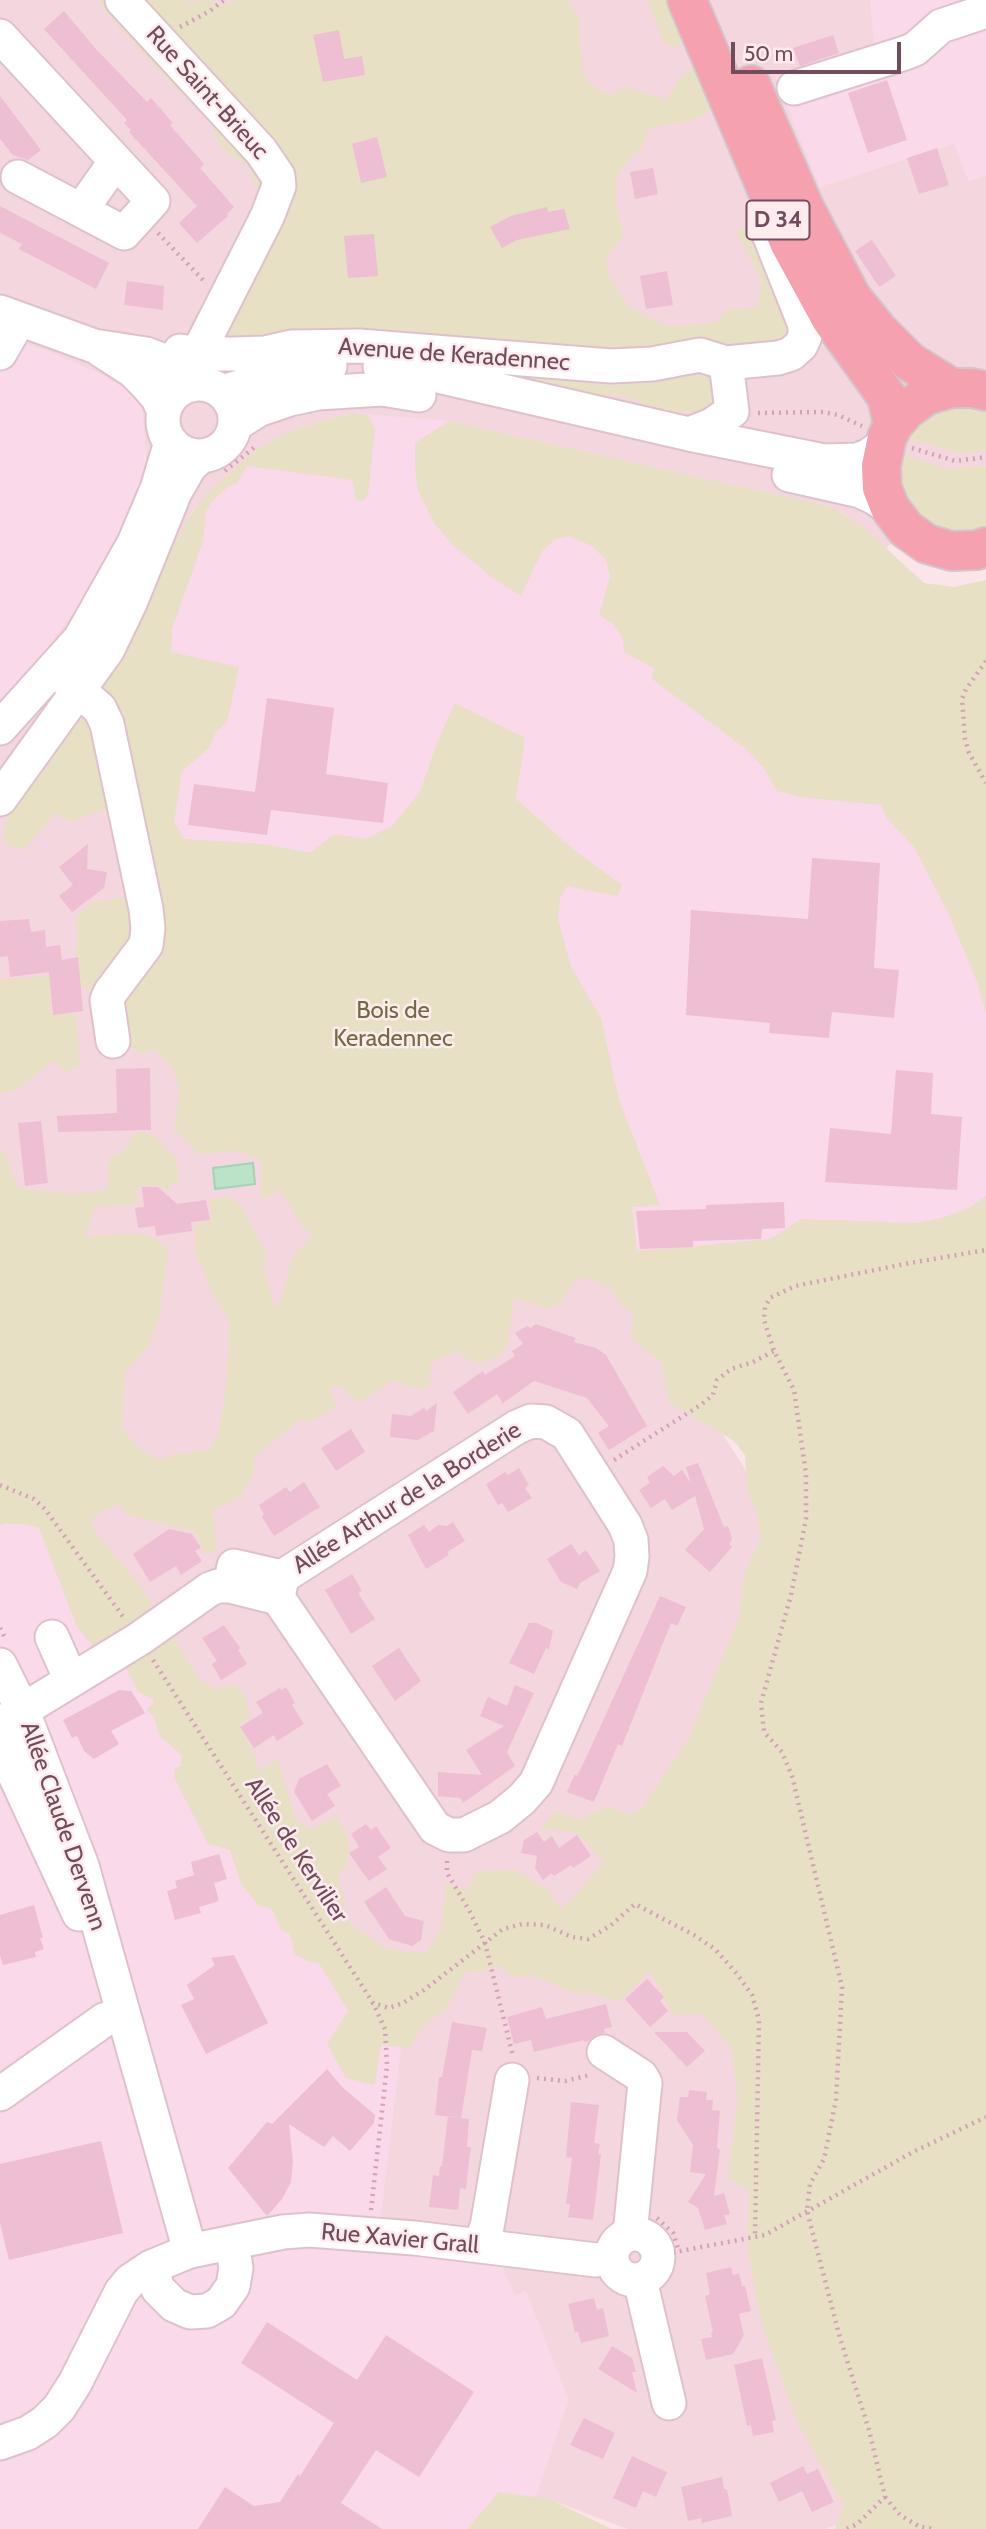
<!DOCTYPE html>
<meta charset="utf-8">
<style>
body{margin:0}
#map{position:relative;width:986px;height:2529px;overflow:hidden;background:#fbe5e9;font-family:Cabin,sans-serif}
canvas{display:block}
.scale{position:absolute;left:731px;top:42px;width:170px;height:32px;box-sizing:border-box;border:4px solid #724c5d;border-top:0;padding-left:9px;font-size:21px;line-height:24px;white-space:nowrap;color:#724c5d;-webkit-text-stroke:5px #feebee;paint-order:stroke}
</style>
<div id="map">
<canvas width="986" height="2529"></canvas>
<div class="scale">50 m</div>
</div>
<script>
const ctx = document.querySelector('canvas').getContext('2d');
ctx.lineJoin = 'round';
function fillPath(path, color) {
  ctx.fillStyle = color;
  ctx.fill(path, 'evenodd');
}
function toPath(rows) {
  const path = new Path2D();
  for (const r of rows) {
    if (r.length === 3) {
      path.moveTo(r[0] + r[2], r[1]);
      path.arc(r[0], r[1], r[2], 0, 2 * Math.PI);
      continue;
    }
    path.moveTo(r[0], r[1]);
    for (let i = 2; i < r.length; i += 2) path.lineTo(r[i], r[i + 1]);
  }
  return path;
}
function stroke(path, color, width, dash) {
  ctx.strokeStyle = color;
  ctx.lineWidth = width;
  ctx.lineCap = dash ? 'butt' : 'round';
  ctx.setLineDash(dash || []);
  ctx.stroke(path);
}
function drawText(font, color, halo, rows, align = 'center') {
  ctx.font = font + ' Cabin,sans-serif';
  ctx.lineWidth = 5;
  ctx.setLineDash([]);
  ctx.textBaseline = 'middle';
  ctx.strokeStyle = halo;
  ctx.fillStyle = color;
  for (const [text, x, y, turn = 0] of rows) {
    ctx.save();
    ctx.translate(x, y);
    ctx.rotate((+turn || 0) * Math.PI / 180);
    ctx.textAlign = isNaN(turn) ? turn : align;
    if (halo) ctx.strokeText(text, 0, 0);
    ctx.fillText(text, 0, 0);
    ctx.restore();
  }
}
fillPath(toPath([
 [0,0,870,0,875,43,907,158,954,143,969,181,986,175,986,465,885,549,832,507,727,485,352,413,301,427,253,452,193,510,186,524,445,822,667,1349,740,1461,780,1530,711,1974,870,2512,826,2529,627,2529,559,2503,534,2503,525,2291,515,2296,432,2257,377,2248,0,1447,0,702,29,671,76,609,134,504,146,457,142,407,98,373,46,351,0,336]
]), '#f4d7de');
fillPath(toPath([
 [870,0,986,0,986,175,969,181,954,144,820,187,775,77,874,43],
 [0,336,46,351,98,373,130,391,142,407,146,457,143,476,134,504,76,609,29,671,0,702],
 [352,413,449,421,832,507,851,518,885,549,986,967,986,1225,632,1267,189,915,120,701,193,511,209,491,253,452,301,427],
 [0,1447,404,2023,377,2248,502,2266,515,2296,526,2291,569,2400,534,2503,499,2529,0,2529]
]), '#fad9ea');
fillPath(toPath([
 [99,0,184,0,190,2,209,0,222,7,234,0,568,0,580,20,580,49,583,71,588,82,609,95,625,87,666,99,684,73,703,69,717,108,690,121,649,128,642,148,629,159,617,176,616,204,623,237,606,257,609,277,630,308,668,326,716,322,728,309,757,307,762,281,737,233,752,217,761,228,801,324,786,344,761,348,730,344,707,362,736,381,712,415,661,409,616,394,576,398,206,337,190,321,204,308,259,197,249,168,221,147,207,115,173,86,105,12],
 [647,0,679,0,689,24,678,48,664,43],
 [954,404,986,408,986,451,960,453,905,438,919,419],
 [352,413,368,415,375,429,368,495,363,501,356,500,352,480,247,466,237,483,229,486,212,501,206,512,203,541,172,629,171,652,239,667,227,722,216,732,209,748,182,771,174,821,184,839,265,844,310,853,334,834,365,839,392,826,420,792,437,743,455,703,525,738,516,799,574,850,622,885,617,896,567,886,560,898,558,919,571,967,601,1018,619,1100,660,1205,632,1207,637,1251,770,1239,801,1219,918,1223,945,1217,969,1208,986,1196,986,2529,832,2529,835,2528,844,2506,797,2421,762,2326,747,2246,749,2191,728,2178,738,2097,730,2046,702,2014,673,2015,650,1971,618,2002,595,1994,572,1992,534,1976,511,1977,499,1965,479,1972,465,1972,446,2010,424,2025,410,2048,381,2045,375,2085,346,2078,327,2044,348,2011,319,1963,307,1961,295,1954,290,1934,281,1930,273,1911,267,1907,259,1906,241,1884,230,1850,208,1844,174,1777,175,1768,181,1766,182,1755,159,1735,154,1718,146,1709,153,1704,153,1699,138,1692,126,1668,131,1655,172,1635,200,1680,216,1689,235,1684,246,1697,249,1717,239,1726,253,1750,259,1771,278,1759,295,1819,311,1829,338,1816,349,1841,347,1865,339,1876,338,1884,344,1895,343,1911,353,1927,360,1930,383,1947,406,1952,427,1952,441,1930,446,1883,467,1891,477,1871,516,1870,548,1890,561,1910,593,1876,603,1861,575,1832,540,1828,555,1812,581,1819,609,1806,630,1815,641,1809,687,1741,739,1618,744,1574,761,1539,757,1514,747,1490,745,1455,734,1441,668,1402,662,1362,640,1346,631,1336,634,1314,618,1302,614,1290,588,1278,576,1279,561,1303,550,1309,514,1298,508,1344,502,1353,488,1361,472,1363,458,1351,431,1363,429,1388,417,1389,392,1380,361,1402,347,1394,343,1387,329,1386,336,1406,311,1422,300,1420,254,1458,253,1476,241,1496,213,1511,217,1549,206,1554,194,1531,127,1515,118,1504,95,1515,91,1526,152,1602,146,1617,106,1642,93,1646,77,1627,39,1528,23,1524,3,1524,0,1526,0,1149,6,1154,12,1174,20,1188,67,1194,107,1190,109,1158,124,1151,136,1132,153,1134,177,1160,179,1183,171,1185,167,1190,157,1185,142,1185,136,1192,138,1204,95,1207,85,1237,124,1233,148,1235,168,1248,160,1315,149,1346,125,1371,122,1426,134,1444,158,1460,174,1454,209,1450,219,1434,227,1376,229,1320,209,1288,202,1266,195,1255,195,1226,212,1220,209,1199,229,1197,242,1206,249,1222,266,1252,264,1269,274,1306,280,1305,292,1257,313,1235,302,1226,280,1191,261,1199,261,1160,239,1151,199,1154,174,1129,180,1091,172,1068,154,1050,142,1054,126,1044,103,994,84,988,50,991,51,1014,76,1014,80,1066,66,1072,53,1061,17,1090,0,1093,0,980,74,973,77,939,76,917,94,901,134,896,111,814,104,810,96,812,72,822,56,813,23,850,6,845,3,832,13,800,171,543,177,538,193,511,209,491,253,452,279,437,301,427],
 [449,421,832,507,862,526,924,583,954,587,986,580,986,1012,977,982,949,914,914,847,887,818,881,805,800,797,777,791,763,767,746,749,652,679,654,668,624,652,623,638,613,624,599,615,610,577,606,560,592,546,569,536,555,539,542,551,521,596,493,578,454,546,434,523,418,491,415,469,415,443],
 [901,453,947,469,986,466,986,529,958,534,933,528,910,509,900,481],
 [499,2492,549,2499,612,2529,467,2529]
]), '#e7e0c4');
const water = toPath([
 [253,1163,255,1184,215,1189,213,1168,253,1163]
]);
fillPath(water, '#bae3c8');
stroke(water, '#a1d4b3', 2);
fillPath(toPath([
 [64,11,95,48,147,102,151,98,173,123,170,125,204,164,200,168,234,207,227,214,228,216,197,243,179,223,197,206,129,132,131,130,124,123,127,120,44,29],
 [339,30,344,59,362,56,365,75,323,82,313,35],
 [833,35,839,53,800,66,793,48],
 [887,80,907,140,868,153,848,93],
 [0,96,41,150,28,160,13,155,0,139],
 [377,137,387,177,361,183,352,144],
 [937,148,949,185,919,194,907,158],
 [653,168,658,194,635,199,630,172],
 [0,206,109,263,96,289,19,249,22,244,0,233],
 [547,207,548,212,564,209,570,229,517,240,502,248,490,227,511,216],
 [374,234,378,276,348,278,344,236],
 [872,240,896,276,879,287,855,251],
 [667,271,673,305,646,309,640,276],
 [127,281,164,286,163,310,124,305],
 [267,698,334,708,326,774,388,783,383,823,271,810,267,835,188,825,194,784,255,792],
 [88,844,87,869,107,872,104,888,72,912,59,896,73,885,59,867],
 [812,858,880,863,874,968,899,970,894,1018,832,1012,829,1038,769,1033,770,1023,686,1015,691,910,808,919],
 [29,919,31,932,45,930,46,947,60,945,62,960,78,957,83,1011,53,1015,49,972,10,977,8,956,0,957,0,921],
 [150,1068,151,1130,58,1132,57,1116,117,1113,116,1069],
 [896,1070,933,1073,931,1114,962,1117,957,1190,825,1182,830,1128,891,1134],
 [41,1121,48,1183,25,1186,18,1123],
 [142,1187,158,1187,177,1204,206,1200,210,1220,191,1222,192,1231,156,1236,155,1226,138,1228,135,1208,144,1207],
 [784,1202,785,1228,762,1229,761,1239,693,1241,693,1247,640,1249,636,1211,706,1209,706,1205],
 [536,1324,576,1338,574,1342,596,1348,606,1355,647,1426,609,1450,598,1433,609,1426,587,1398,534,1381,503,1403,497,1394,468,1414,453,1392,483,1371,485,1375,515,1356,512,1351,523,1344,515,1333,527,1326,531,1328],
 [437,1403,434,1431,418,1440,390,1437,392,1414,411,1416,424,1408,426,1411],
 [351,1429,365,1452,336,1471,321,1448],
 [698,1463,724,1527,728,1526,732,1539,729,1544,732,1547,710,1572,685,1550,704,1529,695,1496,672,1510,665,1499,651,1508,639,1490,650,1483,647,1477,663,1466,674,1476,682,1470,691,1484,686,1467],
 [519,1468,529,1485,525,1488,532,1498,508,1512,502,1503,498,1505,486,1484,505,1472,508,1475],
 [304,1482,320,1507,274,1536,262,1517,264,1514,259,1505,286,1487,290,1492],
 [453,1522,465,1541,447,1552,449,1555,426,1569,408,1535,424,1525,429,1532,438,1525,447,1526],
 [169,1529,192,1534,201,1548,195,1551,202,1561,181,1575,176,1566,150,1582,133,1554],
 [571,1544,579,1555,586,1550,600,1571,580,1583,577,1589,561,1582,547,1559],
 [352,1574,362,1591,358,1593,375,1619,351,1634,325,1590],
 [660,1596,686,1607,677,1626,671,1623,622,1746,618,1744,594,1802,567,1792,575,1774,577,1776,585,1760],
 [529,1623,537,1623,553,1631,549,1649,546,1648,534,1674,509,1663],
 [224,1625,240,1648,238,1650,247,1664,221,1680,212,1664,217,1661,202,1638],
 [399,1648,421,1681,395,1701,372,1666],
 [515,1685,534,1693,507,1752,515,1766,463,1803,460,1798,438,1796,438,1772,482,1775,466,1750,504,1726,480,1716,488,1697,507,1706],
 [286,1687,295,1703,292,1705,304,1724,277,1741,274,1735,254,1748,240,1727,263,1713,256,1702,280,1688,281,1690],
 [119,1690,131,1691,145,1713,111,1731,119,1744,94,1759,84,1751,77,1736,72,1738,63,1720],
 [327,1764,341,1786,327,1794,335,1806,312,1821,294,1792,299,1779],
 [366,1824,371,1830,376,1826,391,1848,378,1857,387,1869,369,1881,349,1853,359,1847,351,1834],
 [537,1832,544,1842,552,1836,559,1848,577,1835,591,1856,573,1868,571,1865,554,1876,551,1873,543,1880,535,1868,537,1856,521,1853,524,1840],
 [219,1854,227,1879,214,1883,219,1901,199,1907,201,1913,175,1920,167,1891,177,1888,175,1881,194,1875,191,1862],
 [386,1887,405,1916,424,1921,421,1940,412,1946,389,1939,364,1902],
 [34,1905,43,1938,40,1938,44,1949,35,1952,36,1957,3,1965,0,1955,0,1915],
 [234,1955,268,2023,206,2054,181,2005,194,1999,187,1985,215,1965,211,1958],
 [647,1979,664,1997,660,2001,668,2011,650,2027,625,1999],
 [606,2004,612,2027,604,2029,605,2033,596,2035,588,2041,584,2042,584,2040,534,2052,531,2040,514,2044,507,2017,542,2007,546,2019],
 [452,2022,487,2028,482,2051,472,2050,461,2118,435,2115,439,2077,442,2077],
 [654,2032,687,2032,705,2051,687,2067],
 [327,2069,342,2087,375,2115,374,2123,350,2151,333,2136,324,2147,289,2124,293,2162,291,2182,282,2199,267,2216,228,2168,267,2122,272,2124],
 [689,2090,707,2092,706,2100,713,2100,712,2110,720,2111,717,2147,720,2150,714,2196,724,2193,730,2214,724,2215,727,2224,705,2230,698,2208,688,2202,706,2174,690,2172,693,2145,677,2120,680,2097,688,2097],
 [571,2102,599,2105,594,2143,600,2144,598,2154,601,2154,593,2220,568,2217,570,2204,566,2204,572,2158,566,2157],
 [448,2116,469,2119,467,2147,471,2147,468,2169,466,2189,460,2188,458,2210,429,2207,433,2175,439,2176,440,2166,442,2166],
 [101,2141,123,2233,9,2260,0,2223,0,2164],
 [731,2267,733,2275,739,2273,742,2286,745,2286,751,2311,739,2314,744,2335,733,2354,706,2360,701,2339,712,2337,711,2332,713,2332,705,2296,710,2294,706,2273],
 [594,2298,597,2310,603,2308,609,2336,581,2343,578,2332,575,2332,568,2304],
 [267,2322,357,2380,386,2335,474,2392,419,2477,376,2450,341,2503,382,2529,198,2529,225,2487,254,2506,280,2502,298,2474,300,2476,334,2423,241,2363],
 [612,2346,632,2358,636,2372,632,2372,637,2393,598,2369],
 [762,2358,776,2420,772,2421,774,2432,753,2436,751,2425,747,2426,734,2365],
 [584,2418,615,2433,603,2459,570,2445],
 [632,2456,667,2472,656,2497,643,2491,636,2508,613,2498],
 [803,2466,807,2474,818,2469,834,2502,812,2512,802,2491,779,2502,770,2483],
 [722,2477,724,2489,727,2489,732,2516,702,2523,701,2518,688,2521,681,2487]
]), '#eebed2');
const minor = toPath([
 [122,0,261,151,278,176,279,186,267,217,203,343,197,364,195,384],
 [0,36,153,201,124,233,18,177],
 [794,88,905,53,915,49,941,26,986,11],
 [81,210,116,161],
 [0,312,94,346,146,354,164,361,192,385],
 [102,351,133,371,146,384,158,398,164,412],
 [180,351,199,354,235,354,265,353,291,347,359,346,611,366,652,364,700,355,726,363,778,358,791,354,801,345,805,336,805,325,768,232],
 [0,353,19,320],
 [380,367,412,370,689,434,824,461,857,460,868,456,885,444],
 [199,420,36],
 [222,392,296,370,330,366],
 [236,424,258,410,290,399,318,393,382,389,419,395],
 [689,434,712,425,732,411,726,363],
 [789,475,860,491,873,497,890,508],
 [54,669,100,709,107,724,146,909,148,928,146,945,110,993,107,1000,113,1041],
 [0,728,80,639,134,543,157,489,171,442],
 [0,799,108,649,130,603,175,492,190,466,201,456],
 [278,1598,435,1828,449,1835,464,1835,500,1817,522,1799,536,1783,630,1571,632,1557,631,1540,625,1525,567,1434,546,1422,531,1421,517,1427,282,1577],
 [52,1637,71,1680],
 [0,1665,22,1709,82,1866,190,2251],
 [0,1724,139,1639,210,1589,218,1586,230,1586,278,1598,282,1577,234,1566,230,1586],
 [0,1743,79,1914],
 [604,2052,641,2076,645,2083,630,2234],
 [0,2094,104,2020,122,2014],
 [635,2257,23],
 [479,2246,487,2227,512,2080],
 [151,2267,158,2289,174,2305,190,2312,207,2311,221,2303,233,2286,236,2268,232,2244],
 [640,2280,669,2403],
 [0,2443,28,2433,45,2422,59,2408,75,2383,121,2292,130,2281,151,2267,190,2251,283,2232,309,2230,414,2238,596,2260,611,2258]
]);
const major = toPath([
 [687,0,790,244,831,319,887,397,893,425],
 [751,85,804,207,852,298,878,330,910,362,952,388],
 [986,391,972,388,952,388,927,395,906,410,893,425,887,437,881,466,882,488,890,508,906,529,927,544,952,551,977,550,986,547]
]);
stroke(minor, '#dfc1cb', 37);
stroke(major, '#d2c6cb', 42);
stroke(toPath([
 [180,27,210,11,224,0],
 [158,233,205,282],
 [758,413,823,412,838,415,862,426],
 [912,448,955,461,986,457],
 [225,471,256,446],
 [986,661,966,689,962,699,965,739,969,753,986,783],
 [614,1460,702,1404,713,1395,717,1380,731,1369,753,1362,774,1351],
 [0,1485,34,1499,45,1509,124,1618],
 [0,1628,5,1638],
 [153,1660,373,2003,389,2008,403,2003,424,1990,503,1929,522,1924,545,1925,572,1937,588,1939,610,1926,635,1904,694,1935,715,1949,737,1974,752,1995,759,2020,755,2237],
 [447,1861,447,1873,469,1910,485,1943,513,2056],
 [537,2078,565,2081,590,2075],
 [371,2210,387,2066,385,2029,373,2003],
 [657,2218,673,2233,679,2251],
 [659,2255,765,2235,913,2152,986,2117],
 [885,2497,900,2515,920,2527,934,2529],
 [847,2529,857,2524,885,2497,869,2430,840,2338,807,2211,810,2184,824,2159,836,2100,842,1987,792,1776,782,1752,764,1732,761,1703,791,1595,806,1519,806,1474,794,1390,774,1351,764,1320,765,1307,770,1298,795,1286,910,1263,986,1250]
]), '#d3a1b6', 4.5, [2, 5]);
stroke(minor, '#fff', 33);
stroke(major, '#f5a1b0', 38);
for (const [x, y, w] of [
 [778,220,63]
]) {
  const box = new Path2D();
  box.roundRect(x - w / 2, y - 19.5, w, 39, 5);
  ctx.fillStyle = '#feebee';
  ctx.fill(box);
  stroke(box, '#724c5d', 2);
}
drawText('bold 23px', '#724c5d', null, [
 ["D 34",778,220]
]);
drawText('24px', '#724c5d', '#feebee', [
 ["Rue Saint-Brieuc",207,93,48],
 ["Avenue de Keradennec",454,355,4],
 ["Allée Arthur de la Borderie",407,1498,-32],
 ["Allée Claude Dervenn",63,1826,71],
 ["Allée de Kervilier",296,1850,57],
 ["Rue Xavier Grall",400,2239,5]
]);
drawText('24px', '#716d41', '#feebee', [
 ["Bois de",393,1011],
 ["Keradennec",393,1039]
]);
</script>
